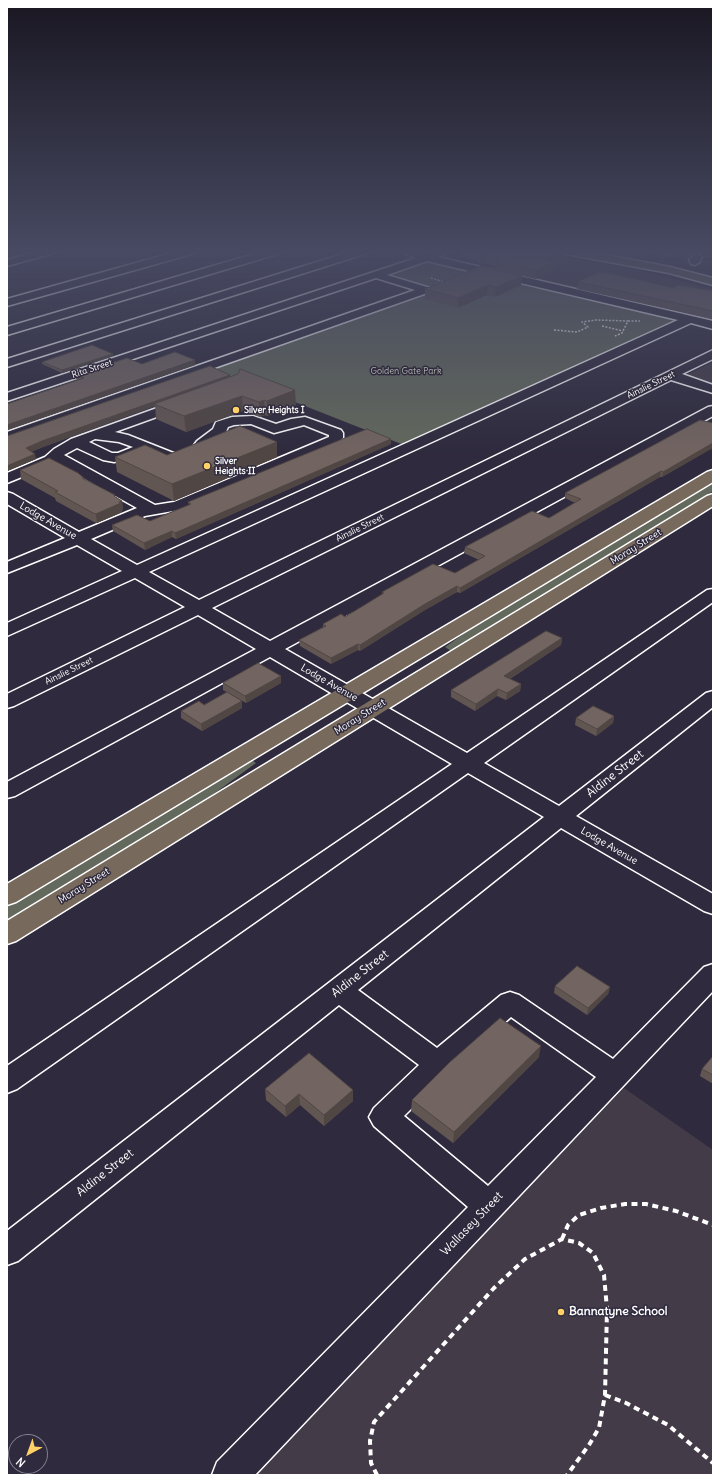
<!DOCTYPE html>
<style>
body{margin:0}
#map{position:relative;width:720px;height:1482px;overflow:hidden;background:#2f2a3d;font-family:Delius,sans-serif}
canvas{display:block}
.frame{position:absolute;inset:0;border:8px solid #fff;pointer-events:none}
.north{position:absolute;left:8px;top:1434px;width:40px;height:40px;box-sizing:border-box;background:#2f2a3d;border:1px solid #827f8b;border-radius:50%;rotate:221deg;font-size:11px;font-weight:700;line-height:16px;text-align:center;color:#fff}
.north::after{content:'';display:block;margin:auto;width:14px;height:18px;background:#ffd166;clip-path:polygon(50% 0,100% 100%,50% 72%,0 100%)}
</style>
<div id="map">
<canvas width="720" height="1482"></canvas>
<div class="frame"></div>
<div class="north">N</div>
</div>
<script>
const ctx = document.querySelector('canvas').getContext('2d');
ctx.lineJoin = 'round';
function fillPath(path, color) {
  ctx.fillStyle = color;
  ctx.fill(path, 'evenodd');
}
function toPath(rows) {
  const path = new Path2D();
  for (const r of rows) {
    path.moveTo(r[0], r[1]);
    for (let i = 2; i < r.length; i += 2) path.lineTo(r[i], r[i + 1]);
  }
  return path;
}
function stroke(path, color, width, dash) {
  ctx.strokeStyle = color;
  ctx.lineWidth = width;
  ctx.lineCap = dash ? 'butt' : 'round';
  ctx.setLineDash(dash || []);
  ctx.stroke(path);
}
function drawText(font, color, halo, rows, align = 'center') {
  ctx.font = font + ' Delius,sans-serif';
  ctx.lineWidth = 3;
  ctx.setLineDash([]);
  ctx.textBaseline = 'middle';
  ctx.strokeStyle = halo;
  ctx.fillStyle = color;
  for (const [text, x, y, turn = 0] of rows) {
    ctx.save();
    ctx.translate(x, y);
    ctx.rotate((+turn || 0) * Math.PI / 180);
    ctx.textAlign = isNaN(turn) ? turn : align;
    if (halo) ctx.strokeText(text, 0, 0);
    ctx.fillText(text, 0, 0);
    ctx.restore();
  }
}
fillPath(toPath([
 [554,255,637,270,713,289,713,324,498,274],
 [713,362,713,389,680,378],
 [624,1088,713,1150,713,1475,253,1475]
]), '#433b48');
fillPath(toPath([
 [427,258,688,320,409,447,206,367,425,290,377,275],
 [713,483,713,491,451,651,445,647,485,619],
 [252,760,256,763,204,801,7,921,7,907]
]), '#63695c');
const minor = toPath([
 [41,250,59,250,58,252,7,266,7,260,41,250],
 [182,250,200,250,199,252,7,306,7,299,182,250],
 [267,250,285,250,284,252,7,335,7,327,267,250],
 [355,250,372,250,371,252,7,367,7,359,355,250],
 [396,250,413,250,426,254,438,250,455,250,438,257,713,321,713,329,691,323,149,572,199,600,713,350,713,359,682,374,713,385,713,393,671,380,212,608,270,641,708,407,713,406,713,416,285,649,467,753,707,590,713,589,713,602,484,763,559,806,706,693,713,691,713,707,576,816,713,894,713,914,704,911,561,828,358,990,437,1048,501,995,510,992,519,995,613,1059,704,967,713,964,713,991,255,1475,212,1475,217,1462,468,1207,374,1126,369,1117,374,1108,419,1065,339,1005,18,1261,7,1265,7,1231,544,817,468,773,17,1089,7,1093,7,1066,452,764,270,657,15,796,7,798,7,782,256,649,198,615,14,706,7,708,7,694,185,607,135,578,7,636,7,623,122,571,77,545,7,573,7,562,65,538,7,504,7,492,13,494,79,532,137,508,56,463,7,483,7,473,45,457,54,449,71,439,182,399,187,400,189,403,187,406,115,432,128,435,176,454,189,452,197,441,213,429,216,422,232,417,253,416,276,424,291,419,305,417,341,430,343,433,343,438,336,445,184,509,145,516,91,539,137,565,678,320,427,261,387,275,430,288,432,290,430,292,7,441,7,432,415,290,376,278,7,401,7,393,416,258,396,250],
 [251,424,274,433,304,425,329,435,329,437,174,502,155,505,64,455,77,448,103,460,114,462,126,460,146,452,169,461,185,462,199,458,208,446,225,434,228,427,234,425,251,424],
 [95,439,119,442,133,447,118,453,112,453,89,442,95,439],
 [511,1017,596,1077,488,1186,404,1116,448,1072,511,1017],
 [697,254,702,257,700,260,700,262,695,265,691,264,689,259,697,254]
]);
const major = toPath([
 [713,470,713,482,16,902,7,905,7,884,707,472,713,470],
 [713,494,713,506,16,941,7,944,7,921,707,496,713,494]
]);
const highway = toPath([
 [555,250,581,250,670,267,713,278,713,285,669,273,560,253,555,250]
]);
stroke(minor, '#fff', 3);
stroke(major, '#fff', 3);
stroke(highway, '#fff', 3);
stroke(toPath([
 [431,278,447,283],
 [628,321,640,321],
 [602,326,623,331],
 [554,330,577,332,588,327,582,322,596,320,628,321,622,333,615,336]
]), '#fff', 1.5, [2, 1.5]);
stroke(toPath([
 [562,1239,568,1225,579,1215,601,1208,625,1204,646,1204,676,1211,713,1225],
 [605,1395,626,1403,668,1425,713,1463],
 [377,1475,371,1463,370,1441,374,1422,494,1288,525,1259,562,1239,579,1243,593,1253,604,1275,607,1309,605,1395,599,1428,589,1445,567,1475]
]), '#fff', 4, [6, 4.5]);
fillPath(minor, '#2f2a3d');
fillPath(major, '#77695c');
fillPath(highway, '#77695c');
fillPath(toPath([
 [459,250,539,250,555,264,554,265,553,271,535,279,495,269,496,267,459,257],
 [630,250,681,250,671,257],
 [684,250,713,250,713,254,707,258,703,258,703,256,698,253,691,256,683,254],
 [522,276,521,285,495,297,487,295,458,308,425,299,425,289],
 [578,282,674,288,713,291,713,319,577,289],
 [113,356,62,373,42,364,42,362],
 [142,364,195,365,7,430,7,404,78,380,76,379,76,375],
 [230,375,230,377,296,405,267,416,265,415,260,417,243,411,186,432,156,419,155,406,43,447,31,452,36,459,7,471,7,436],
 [391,444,176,539,172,537,145,550,113,531,112,525,150,521,189,505,188,502],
 [702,454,662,477,660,477,460,593,457,592,425,610,360,651,358,650,331,664,300,646,299,640,323,627,323,624,345,617,382,595,382,592,455,573,479,560,464,553,465,547,549,518,575,503,565,498,565,493],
 [115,457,277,457,174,501,117,472],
 [20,470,84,479,122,501,123,510,122,510,122,512,97,523,94,522,56,501,55,498,21,479],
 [562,638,561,645,510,679,521,684,520,691,506,700,497,696,475,711,451,697,451,690],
 [223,683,281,683,246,703,223,690],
 [204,705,242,708,202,731,181,718,181,711],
 [614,716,613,723,596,736,575,725,576,718],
 [555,986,610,987,608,994,587,1015,554,993],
 [713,1056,713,1084,700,1076,702,1069],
 [539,1057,453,1143,411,1111,412,1100],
 [265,1089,353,1101,324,1126,300,1105,286,1117,266,1100]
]), '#625653');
fillPath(toPath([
 [672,250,681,250,671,257],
 [692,250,698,250,698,253,691,256],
 [708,250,713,250,713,254,707,258],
 [556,255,555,264,554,265,553,271,535,279,536,270,543,260],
 [522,276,521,285,495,297,496,287],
 [488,285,487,295,458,308,458,298],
 [113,354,113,356,62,373,62,370],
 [195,360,195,365,7,430,7,425],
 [230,375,230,379,154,404,155,406,43,447,27,453,26,448,42,441],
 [295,390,296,405,267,416,267,401],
 [242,396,243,411,186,432,184,416],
 [264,400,265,415,260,417,259,402],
 [391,439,391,444,176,539,175,533],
 [277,442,277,457,174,501,172,484],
 [713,443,713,448,662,477,663,472],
 [35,454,36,459,7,471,7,466],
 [661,471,660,477,460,593,460,588],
 [122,501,123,510,122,510,122,512,97,523,96,514],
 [172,531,172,537,145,550,144,543],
 [457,586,457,592,425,610,360,651,360,645,425,604],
 [562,638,561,645,503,683,504,676],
 [358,644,358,650,331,664,331,658],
 [281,676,281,683,246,703,245,696],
 [521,684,520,691,506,700,507,693],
 [498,689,497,696,475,711,476,704],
 [242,701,242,708,202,731,201,724],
 [614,716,613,723,596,736,597,729],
 [610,987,608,994,587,1015,588,1008],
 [541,1046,539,1057,453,1143,454,1132],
 [353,1090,353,1101,324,1126,324,1115],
 [299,1094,300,1105,286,1117,285,1106]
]), '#504643');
const building = toPath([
 [469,250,539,250,556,255,543,260,554,262,536,270,496,260,499,259,469,250],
 [481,266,522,276,496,287,488,285,458,298,425,289,481,266],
 [599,272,603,272,674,288,678,285,713,291,713,311,578,282,599,272],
 [92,345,113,354,62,370,42,362,92,345],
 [175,352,195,360,7,425,7,404,84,378,76,375,127,358,142,364,175,352],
 [210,366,230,375,42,441,26,448,35,454,7,466,7,436,210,366],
 [240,369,295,390,267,401,264,400,259,402,242,396,184,416,154,404,238,374,240,369],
 [700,420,713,423,713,443,663,472,661,471,460,588,457,586,425,604,360,645,358,644,331,658,299,640,326,626,323,624,341,614,345,617,384,593,382,592,433,564,455,573,485,556,465,547,532,511,549,518,581,499,565,493,700,420],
 [240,426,277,442,172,484,115,457,145,445,167,455,240,426],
 [367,429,391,439,175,533,172,531,144,543,112,525,137,515,150,521,191,504,188,502,367,429],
 [49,458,78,473,84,478,82,478,115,495,114,496,122,501,119,502,121,503,96,514,93,513,55,492,58,491,20,470,49,458],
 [546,631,562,638,504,676,521,684,507,693,498,689,476,704,451,690,546,631],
 [258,663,281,676,245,696,223,683,258,663],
 [227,692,242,701,201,724,181,711,199,701,204,705,227,692],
 [593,706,614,716,597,729,576,718,593,706],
 [577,966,610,987,588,1008,555,986,577,966],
 [500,1018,541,1046,454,1132,412,1100,450,1062,500,1018],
 [309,1053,353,1090,324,1115,299,1094,285,1106,265,1089,309,1053],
 [713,1056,713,1075,702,1069,713,1056]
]);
fillPath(building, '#726460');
stroke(building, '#504643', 1);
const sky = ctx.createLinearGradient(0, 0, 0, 458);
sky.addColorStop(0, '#1a1722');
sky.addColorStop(0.55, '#474a62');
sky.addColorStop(1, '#474a6200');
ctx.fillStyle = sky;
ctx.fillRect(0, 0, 720, 458);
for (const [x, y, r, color] of [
 [236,410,4,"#ffd166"],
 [207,466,4,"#ffd166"],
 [561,1312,4,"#ffd166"]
]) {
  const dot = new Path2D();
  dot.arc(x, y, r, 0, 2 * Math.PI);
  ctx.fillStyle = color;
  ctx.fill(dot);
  stroke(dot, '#2f2a3d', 1.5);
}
drawText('9px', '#fff', '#2f2a3d', [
 ["Rita Street",92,369,-18],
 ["Ainslie Street",651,385,-26],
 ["Ainslie Street",360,528,-26],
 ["Ainslie Street",69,671,-26]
]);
drawText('9px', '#b1b4ae', '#2f2a3d', [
 ["Golden Gate Park",406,371]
]);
drawText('bold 9px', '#fff', '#2f2a3d', [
 ["Silver Heights I",244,410],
 ["Silver",215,461],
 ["Heights II",215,471]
], 'left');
drawText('10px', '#fff', '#2f2a3d', [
 ["Lodge Avenue",48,521,30],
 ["Moray Street",636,547,-32],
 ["Lodge Avenue",329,683,30],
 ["Moray Street",360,717,-32],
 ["Lodge Avenue",609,846,30],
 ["Moray Street",84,886,-32]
]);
drawText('12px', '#fff', '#2f2a3d', [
 ["Aldine Street",615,774,-38],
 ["Aldine Street",360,974,-38],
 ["Aldine Street",105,1173,-38],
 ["Wallasey Street",472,1224,-46]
]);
drawText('bold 12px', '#fff', '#2f2a3d', [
 ["Bannatyne School",569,1312]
], 'left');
</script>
